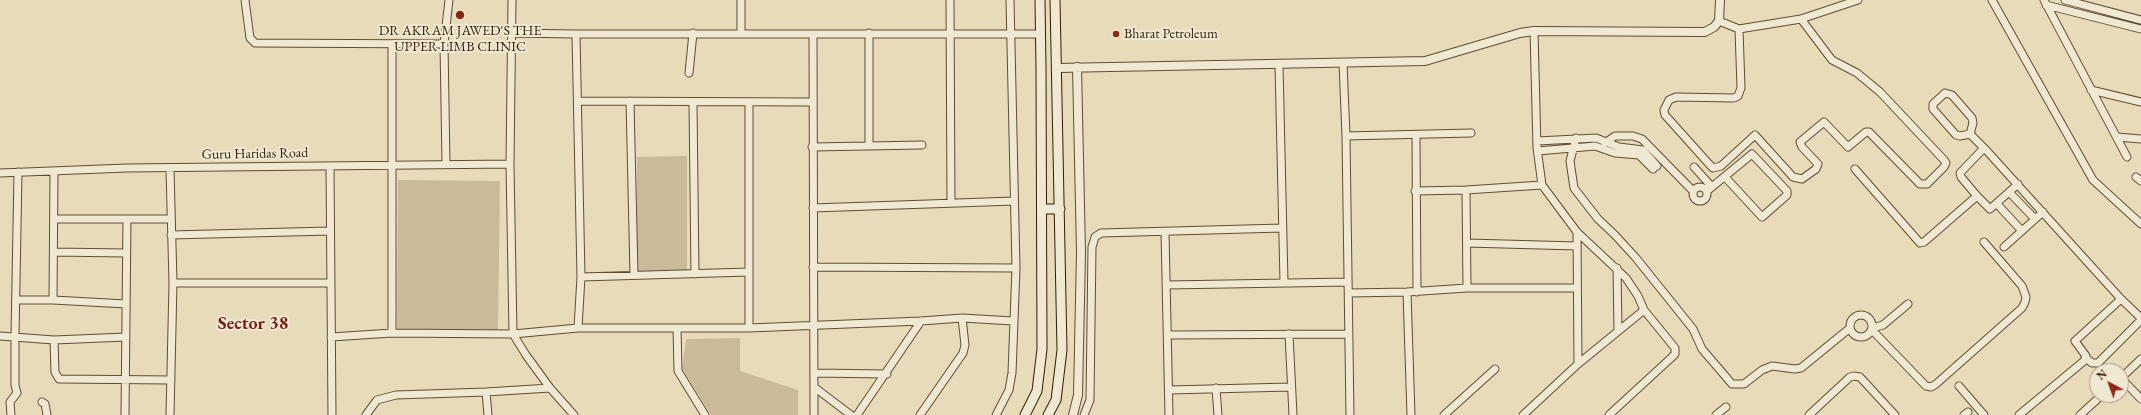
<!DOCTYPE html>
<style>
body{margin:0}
#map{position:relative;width:2141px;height:415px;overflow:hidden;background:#e7dbb9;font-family:"EB Garamond",serif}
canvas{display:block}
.north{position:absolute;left:2089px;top:363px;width:40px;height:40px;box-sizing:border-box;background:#efe8d2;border:1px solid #a59780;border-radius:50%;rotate:319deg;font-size:11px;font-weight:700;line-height:16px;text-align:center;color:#351d04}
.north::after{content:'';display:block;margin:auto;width:14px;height:18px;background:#8f2418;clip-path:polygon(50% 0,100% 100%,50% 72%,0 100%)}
</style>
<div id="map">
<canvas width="2141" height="415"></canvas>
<div class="north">N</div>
</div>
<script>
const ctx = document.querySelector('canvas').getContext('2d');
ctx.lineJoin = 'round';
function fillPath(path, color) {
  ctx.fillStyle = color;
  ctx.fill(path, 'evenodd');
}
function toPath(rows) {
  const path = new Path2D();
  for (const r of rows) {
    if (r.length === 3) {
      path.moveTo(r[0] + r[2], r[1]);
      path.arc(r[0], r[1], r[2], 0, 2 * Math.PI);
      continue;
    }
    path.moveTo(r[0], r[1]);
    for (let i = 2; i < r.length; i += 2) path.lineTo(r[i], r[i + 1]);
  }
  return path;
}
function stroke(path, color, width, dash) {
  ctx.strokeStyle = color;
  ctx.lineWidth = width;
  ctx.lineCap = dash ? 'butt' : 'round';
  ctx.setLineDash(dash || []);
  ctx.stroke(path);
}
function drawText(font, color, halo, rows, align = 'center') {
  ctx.font = font + ' "EB Garamond",serif';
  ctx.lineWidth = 4;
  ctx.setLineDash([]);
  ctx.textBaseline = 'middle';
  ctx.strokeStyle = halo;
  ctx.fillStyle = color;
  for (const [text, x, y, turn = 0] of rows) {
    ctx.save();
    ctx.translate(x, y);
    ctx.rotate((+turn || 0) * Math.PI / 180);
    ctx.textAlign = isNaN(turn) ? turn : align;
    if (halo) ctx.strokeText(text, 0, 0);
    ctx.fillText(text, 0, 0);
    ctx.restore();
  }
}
fillPath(toPath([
 [687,156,687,272,637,272,637,157],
 [398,180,500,181,498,330,397,329],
 [740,338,740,371,798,390,798,415,711,415,682,368,686,341,687,339]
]), '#c9bb9a');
const minor = toPath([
 [245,0,250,38,255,43,444,44],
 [512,0,510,164,513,334,526,355,550,388,574,415],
 [950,0,951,202],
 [1992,0,2093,180,2141,224],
 [2044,0,2127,157],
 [2065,0,2141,20],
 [2046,5,2141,29],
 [1719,21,1739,29,1801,19,1858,0],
 [1739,29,1741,88,1738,96,1734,98,1676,97,1669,100,1664,110,1665,115,1709,164,1713,168,1721,166,1755,135,1793,177,1802,179,1816,169,1818,164,1802,147,1800,142,1824,122,1848,147,1866,132,1869,132,1920,184,1927,184,1944,167,1946,163,1944,160,1880,92,1857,73,1832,60,1801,19],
 [1534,31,1537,148,1542,185,1577,232,1626,278,1638,296,1644,310,1675,348,1675,354,1671,358,1609,415],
 [511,33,576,34,1040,34],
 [741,33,741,0],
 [576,34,581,277,578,328],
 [813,34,814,415],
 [392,44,392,333],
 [1343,63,1346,136,1350,415],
 [1279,65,1284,282],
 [689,73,693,33],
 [2091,90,2141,102],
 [579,101,812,102],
 [630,101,634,275],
 [693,103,695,274],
 [1970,134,1973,123,1972,118,1952,95,1945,93,1933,104,1933,109,1956,135,1960,136,1970,134,1987,151,2121,299,2141,318],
 [1416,135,1417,292],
 [1346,136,1471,133],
 [2117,137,2141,139],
 [1576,138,1570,161,1574,188,1598,219,1615,235,1636,258,1693,329,1702,349,1732,384,1744,384,1762,370,1772,366,1795,369,1801,368,1850,328],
 [1537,141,1596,138,1619,147,1643,150,1657,166],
 [1605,143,1615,136,1633,136,1642,139,1693,191],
 [869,145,869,33],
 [812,147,922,145],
 [1538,151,1595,146,1615,153,1639,155,1653,169],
 [446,164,444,44,449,0],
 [330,166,332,415],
 [1694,167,1712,187],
 [170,169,173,283,170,415],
 [1855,169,1920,243,1924,242,1977,196,1990,209,2018,184],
 [0,173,127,168,510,164],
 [2136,177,2141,181],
 [1700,194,7],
 [1466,190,1467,288],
 [1415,191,1466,190,1542,185],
 [1707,191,1752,154,1787,191,1787,195,1762,217,1725,177],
 [2010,193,2035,219],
 [1977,196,1961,177,1960,173,1984,148],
 [1997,204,2022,231],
 [813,208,1014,201],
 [54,219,170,219],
 [1165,232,1169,415],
 [1577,232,1578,364],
 [171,235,330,231],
 [1467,243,1577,246],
 [2004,247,2043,212],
 [54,252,125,253],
 [813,267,1016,268],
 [1617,268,1618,330],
 [581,277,748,272],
 [173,283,331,283],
 [1167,285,1348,282],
 [1407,292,1411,415],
 [1349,293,1407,292,1467,288,1576,288],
 [17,300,53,300,126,304],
 [53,300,54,171],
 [1861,326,11],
 [677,328,678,371,705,415],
 [749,328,749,102],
 [1872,328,1883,325,1908,304],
 [1872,330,1926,386,1931,387,1936,384,2022,308,2025,302,2026,297,2022,286,1984,242],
 [1289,334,1293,415],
 [1169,335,1348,334],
 [0,336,54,340,126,337],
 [331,337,392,333,513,334,578,328,749,328,921,321,962,318,1013,321],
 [54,340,55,372,59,379,171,380],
 [2086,358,2092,363,2098,363,2141,320],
 [814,373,887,374],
 [2121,378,2141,399],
 [2121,378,2141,359],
 [1959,386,1984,415],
 [814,387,851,415],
 [1216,388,1218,415],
 [1169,390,1290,387],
 [486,392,488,415],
 [42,402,45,404,47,415],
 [11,415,10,402,17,393,15,385,15,337,18,172],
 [125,415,127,219],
 [366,415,377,400,396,395,486,392,550,388],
 [857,415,921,321],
 [920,415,963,353,965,345,962,318],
 [996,415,1009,390,1012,373,1016,268,1010,0],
 [1084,415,1090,400,1092,247,1095,237,1101,233,1282,228],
 [1444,415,1495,369],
 [1523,415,1578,364,1644,310],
 [1716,415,1726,407],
 [1809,415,1850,377,1854,376,1860,377,1895,415],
 [1964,415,1968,412],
 [2019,415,2084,361,2086,356,2075,341,2121,299],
 [2080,415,2102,395]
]);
const tertiary = toPath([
 [1058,68,1425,61,1520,33,1534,31,1705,32,1714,27,1719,21,1720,0],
 [1073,415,1078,395,1081,252,1077,67]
]);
const secondary = toPath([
 [1042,209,1060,209],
 [1025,415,1037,391,1042,349,1041,68,1040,0],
 [1048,415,1056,400,1062,350,1055,0]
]);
stroke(minor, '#624c31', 9);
stroke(tertiary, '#624c31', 10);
stroke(secondary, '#351d04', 11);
stroke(minor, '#efe8d2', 7);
stroke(tertiary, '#efe8d2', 8);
stroke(secondary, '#efe8d2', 9);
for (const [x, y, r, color] of [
 [460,15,5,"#8f2418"],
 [1116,34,4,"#8f2418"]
]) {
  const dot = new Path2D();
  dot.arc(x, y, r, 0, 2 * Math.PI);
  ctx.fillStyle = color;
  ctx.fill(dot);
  stroke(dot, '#efe8d2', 1.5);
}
drawText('14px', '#351d04', '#efe8d2', [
 ["DR AKRAM JAWED'S THE",460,31],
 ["UPPER LIMB CLINIC",460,47],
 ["Bharat Petroleum",1124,34,"left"]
]);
drawText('14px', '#351d04', '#efe8d2', [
 ["Guru Haridas Road",255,154,-1]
]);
drawText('bold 18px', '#7a1f14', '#efe8d2', [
 ["Sector 38",253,324]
]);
</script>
